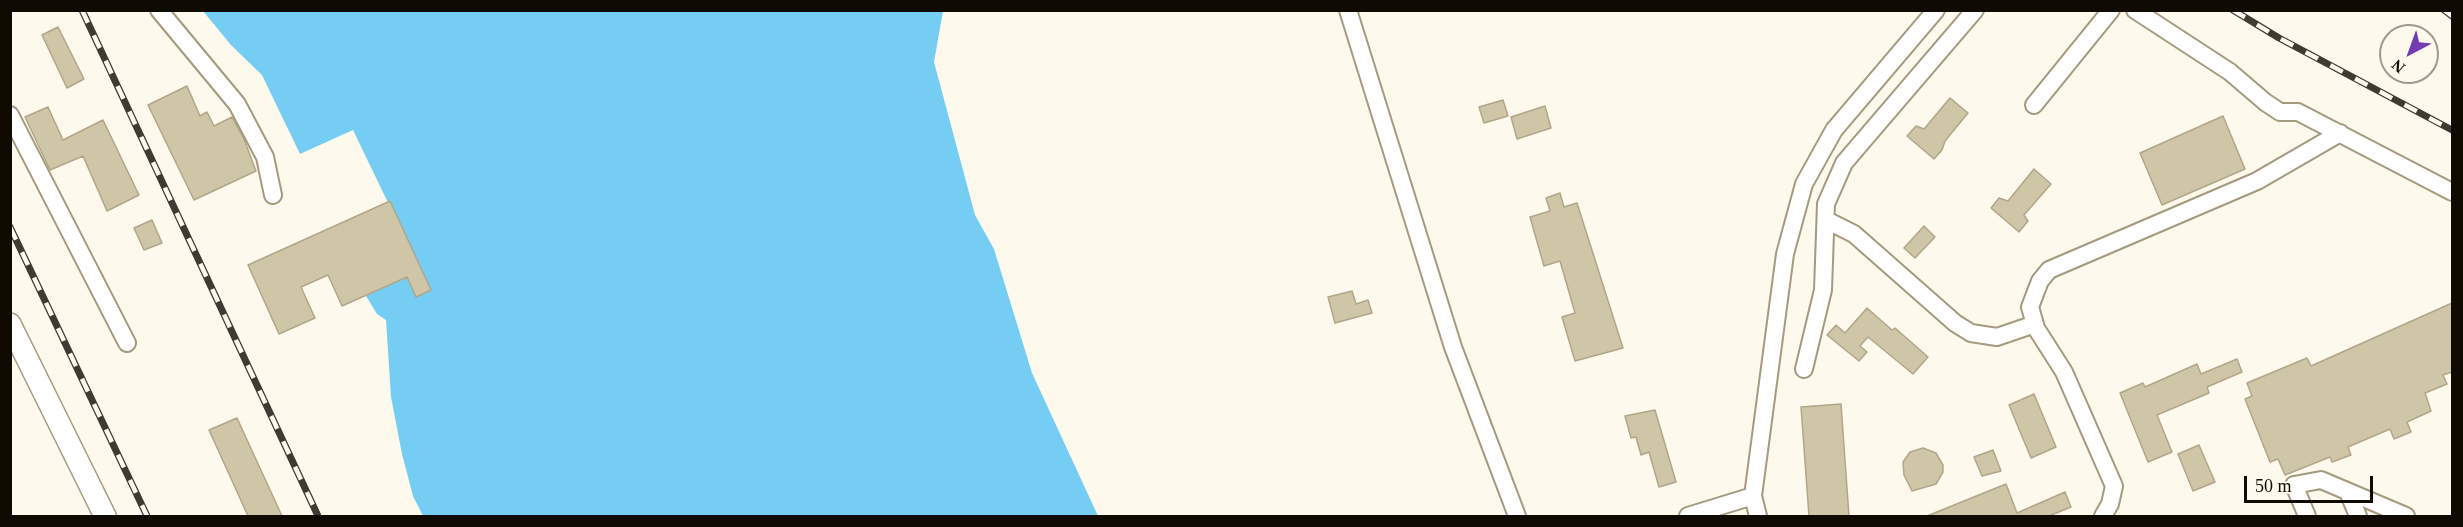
<!DOCTYPE html>
<style>
body{margin:0}
#map{position:relative;width:2463px;height:527px;overflow:hidden;background:#fdf9ed;font-family:"Times New Roman",serif}
canvas{display:block}
.frame{position:absolute;inset:0;border:12px solid #0f0b03;pointer-events:none}
.north{position:absolute;left:2379px;top:24px;width:60px;height:60px;box-sizing:border-box;background:#fdf9ed;border:2px solid #9e9a8f;border-radius:50%;rotate:221deg;font-size:16px;font-weight:700;line-height:24px;text-align:center;color:#0f0b03}
.north::after{content:'';display:block;margin:auto;width:21px;height:27px;background:#743cb2;clip-path:polygon(50% 0,100% 100%,50% 72%,0 100%)}
.scale{position:absolute;left:2244px;top:476px;width:129px;height:27px;box-sizing:border-box;border:3px solid #0f0b03;border-top:0;padding-left:8px;font-size:18px;line-height:21px;white-space:nowrap;color:#0f0b03;-webkit-text-stroke:4px #fdf9ed;paint-order:stroke}
</style>
<div id="map">
<canvas width="2463" height="527"></canvas>
<div class="frame"></div>
<div class="north">N</div>
<div class="scale">50 m</div>
</div>
<script>
const ctx = document.querySelector('canvas').getContext('2d');
ctx.lineJoin = 'round';
function fillPath(path, color) {
  ctx.fillStyle = color;
  ctx.fill(path, 'evenodd');
}
function toPath(rows) {
  const path = new Path2D();
  for (const r of rows) {
    path.moveTo(r[0], r[1]);
    for (let i = 2; i < r.length; i += 2) path.lineTo(r[i], r[i + 1]);
  }
  return path;
}
function stroke(path, color, width, dash) {
  ctx.strokeStyle = color;
  ctx.lineWidth = width;
  ctx.lineCap = dash ? 'butt' : 'round';
  ctx.setLineDash(dash || []);
  ctx.stroke(path);
}
fillPath(toPath([
 [203,11,943,11,934,62,975,215,994,249,1032,373,1098,516,423,516,413,496,402,454,391,397,386,320,377,314,366,296,407,277,416,297,430,290,353,130,300,154,262,75,231,45]
]), '#75cdf3');
const building = toPath([
 [58,27,84,79,67,88,42,35,58,27],
 [187,86,200,116,207,112,214,126,232,117,244,139,256,171,194,200,148,105,187,86],
 [1950,98,1968,113,1945,141,1942,150,1934,159,1907,136,1916,126,1924,129,1950,98],
 [1503,100,1508,116,1484,123,1479,107,1503,100],
 [1545,106,1551,128,1517,139,1511,117,1545,106],
 [48,107,63,140,103,120,139,195,107,211,83,156,50,170,25,117,48,107],
 [2223,116,2245,169,2162,205,2140,153,2223,116],
 [2034,169,2051,184,2024,215,2028,221,2019,232,1991,208,1999,198,2008,201,2034,169],
 [1560,193,1564,207,1577,203,1623,348,1575,361,1562,317,1575,313,1560,261,1544,266,1530,217,1550,211,1546,198,1560,193],
 [390,201,431,290,416,297,407,277,342,306,328,275,301,287,315,318,279,334,248,265,390,201],
 [152,220,162,243,144,250,134,228,152,220],
 [1924,226,1935,237,1915,258,1904,248,1924,226],
 [1352,291,1356,304,1368,300,1372,313,1335,323,1328,297,1352,291],
 [2452,303,2452,372,2443,375,2447,384,2425,393,2431,411,2407,422,2411,432,2394,439,2390,429,2348,447,2351,455,2332,462,2330,457,2285,475,2278,459,2270,462,2245,399,2252,396,2247,383,2307,358,2311,366,2452,303],
 [1867,308,1892,330,1895,328,1928,357,1913,374,1868,337,1860,346,1867,352,1859,361,1827,335,1836,325,1845,333,1867,308],
 [2237,359,2242,372,2207,387,2209,393,2157,415,2172,452,2148,462,2120,393,2143,383,2145,387,2197,364,2201,374,2237,359],
 [2034,394,2056,447,2031,458,2009,405,2034,394],
 [1841,404,1849,516,1809,516,1801,407,1841,404],
 [1655,410,1676,482,1659,487,1649,452,1641,455,1636,437,1631,438,1625,416,1655,410],
 [237,418,282,516,248,516,209,430,237,418],
 [2199,445,2215,482,2193,491,2178,454,2199,445],
 [1923,448,1936,453,1943,465,1943,472,1936,484,1912,491,1904,475,1903,462,1910,452,1923,448],
 [1993,450,2001,471,1982,476,1974,457,1993,450],
 [2006,484,2017,513,2065,492,2071,507,2049,516,1927,516,2006,484]
]);
fillPath(building, '#cfc5a7');
stroke(building, '#b1a68a', 1.5);
const minor = toPath([
 [159,10,237,104,265,157,273,195],
 [1348,10,1453,347,1517,516],
 [2135,10,2230,72,2265,102,2280,112,2298,112,2452,192],
 [2034,105,2111,10],
 [10,115,127,343],
 [1826,220,1854,234,1955,323,1971,333,1997,337,2035,324],
 [1804,369,1823,290,1826,204,1844,163,1975,10],
 [2348,492,2358,516],
 [1753,496,1758,516],
 [1688,516,1753,496,1785,254,1804,184,1834,130,1936,10],
 [2103,516,2110,504,2114,486,2064,372,2036,328,2030,307,2040,281,2049,270,2257,181,2340,133],
 [2307,516,2294,485,2321,480,2406,516]
]);
const major = toPath([
 [10,324,105,516]
]);
stroke(minor, '#a49a7d', 20);
stroke(major, '#a49a7d', 24);
stroke(minor, '#fff', 16);
stroke(major, '#fff', 21);
const rail = toPath([
 [82,10,318,516],
 [2233,10,2279,38,2452,130],
 [2444,10,2452,16],
 [10,227,147,516]
]);
stroke(rail, '#3f3b32', 7);
stroke(rail, '#fdf9ed', 4.5, [14]);
</script>
